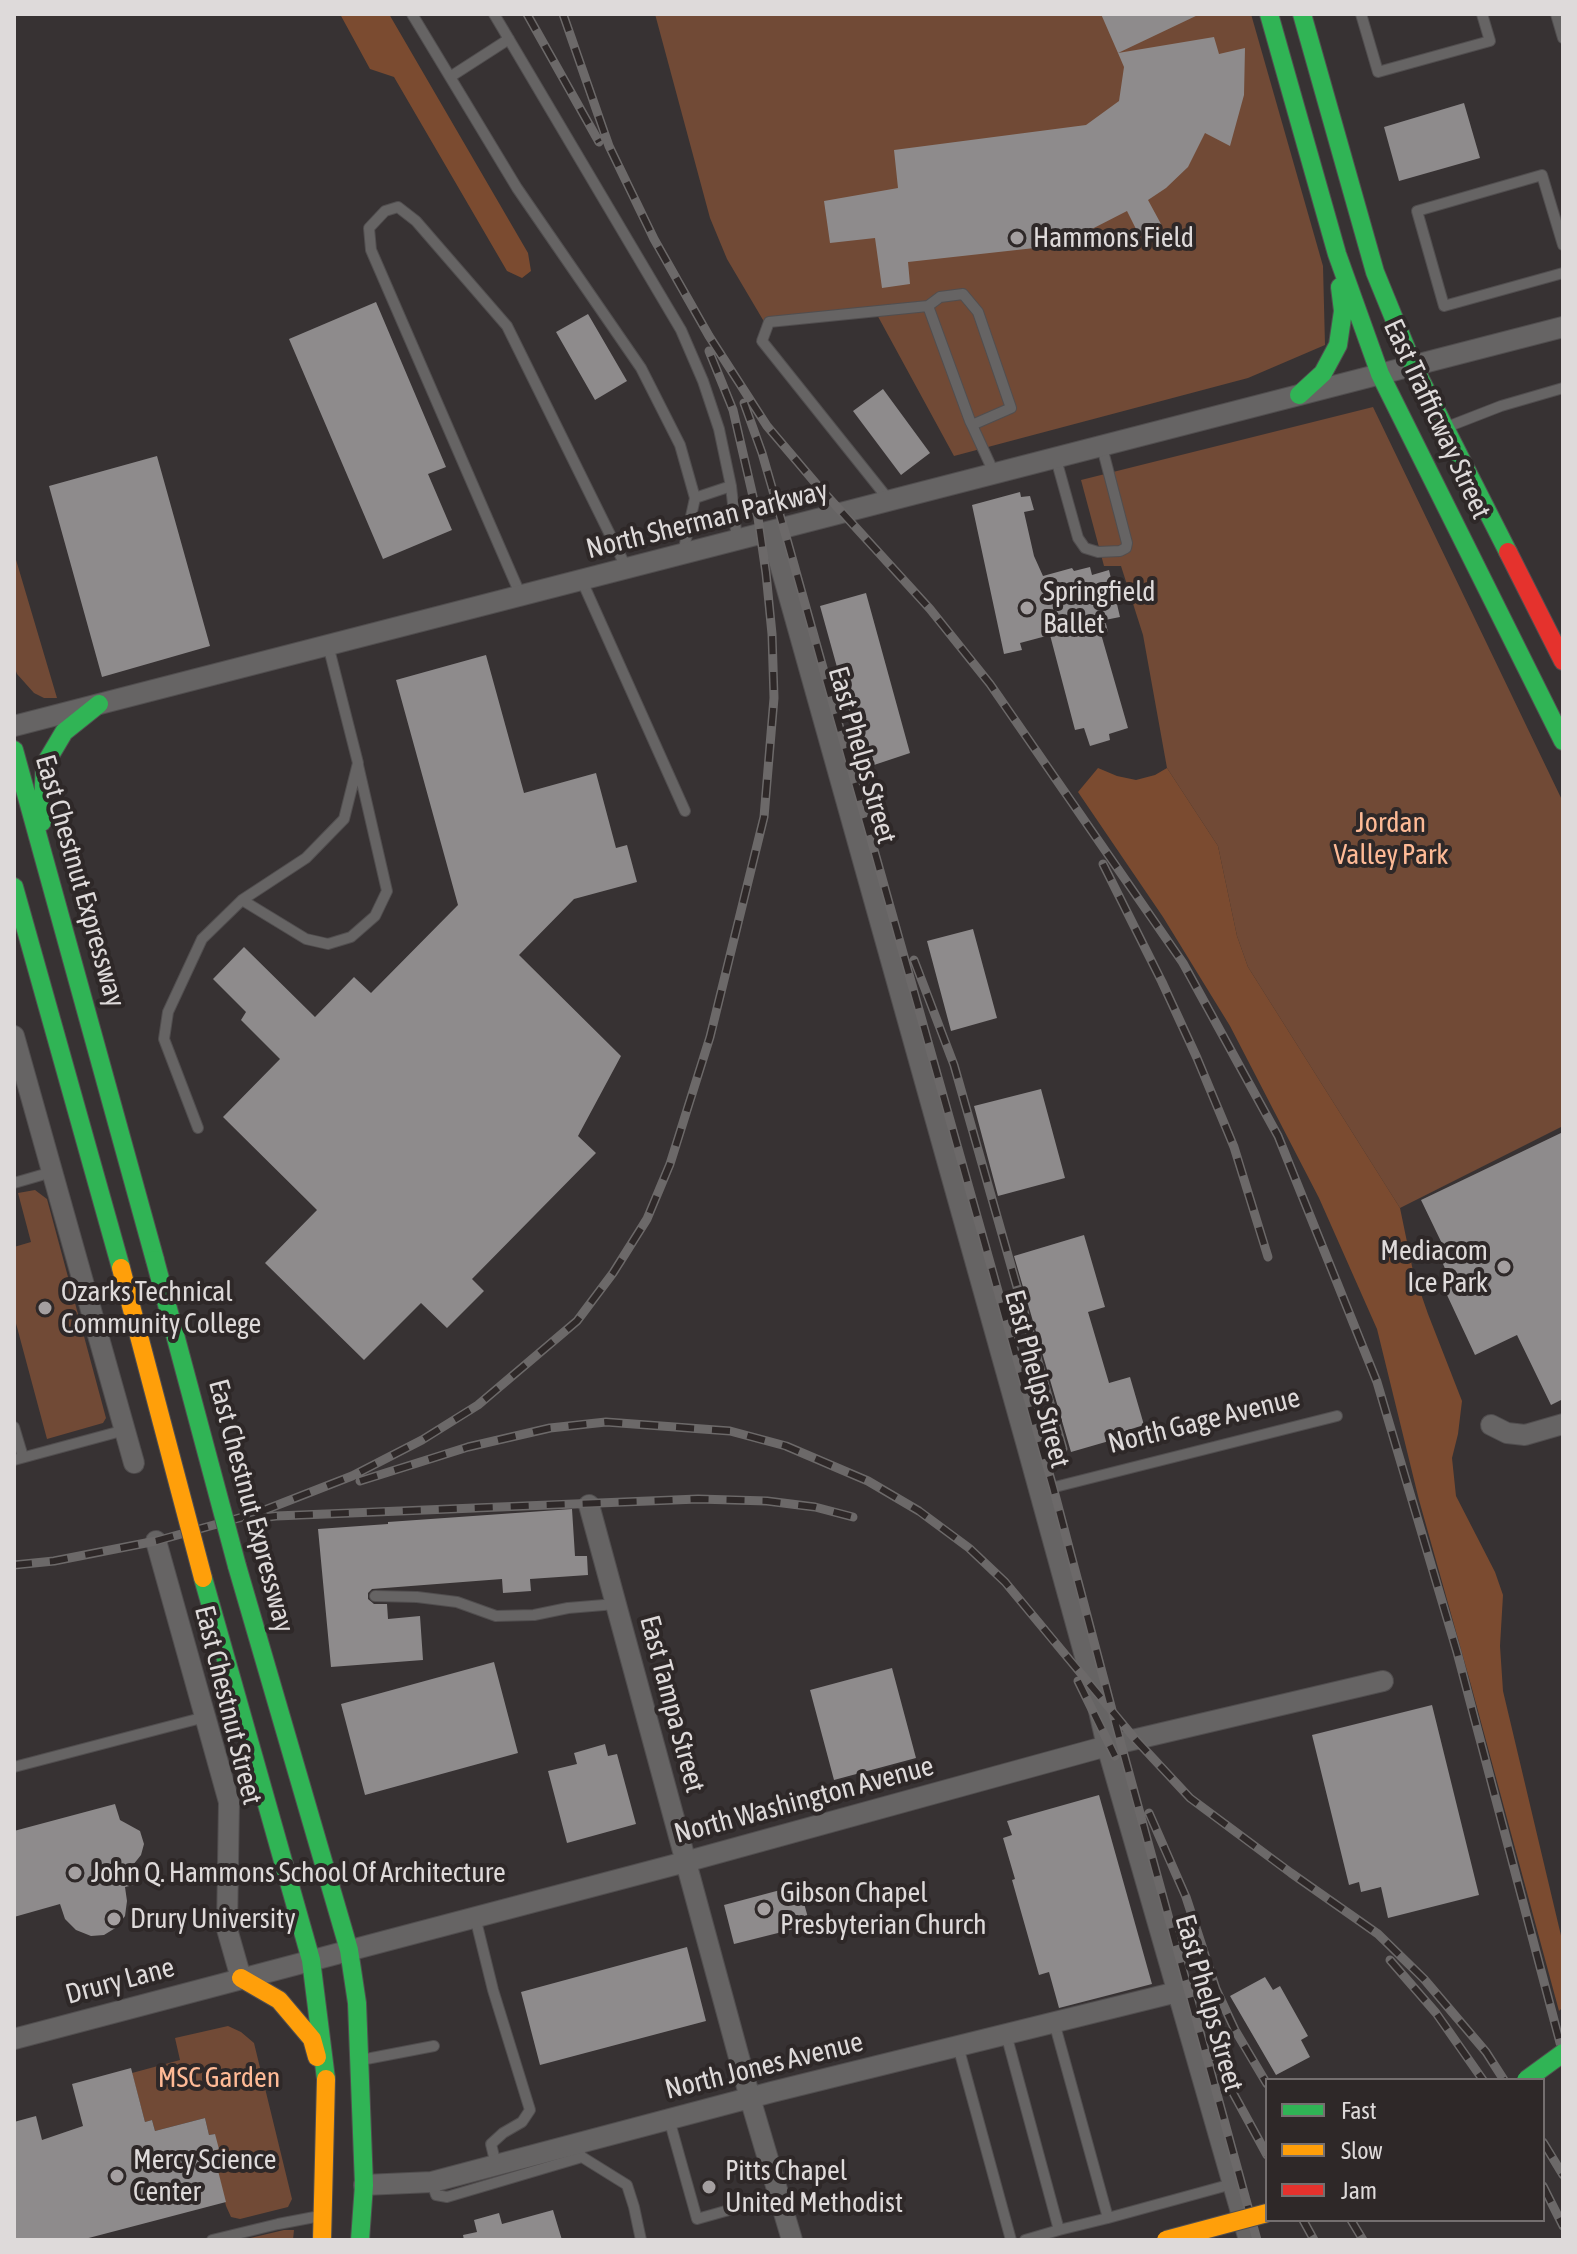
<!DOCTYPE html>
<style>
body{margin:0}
#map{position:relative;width:1577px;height:2254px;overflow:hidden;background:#373233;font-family:"Asap Condensed",sans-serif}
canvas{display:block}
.frame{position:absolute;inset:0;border:16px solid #dedada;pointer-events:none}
.legend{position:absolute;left:1265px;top:2078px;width:280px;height:144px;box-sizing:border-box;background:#2e2828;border:2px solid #746f6f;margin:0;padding:10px 14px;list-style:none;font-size:24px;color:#dedada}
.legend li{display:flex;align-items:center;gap:16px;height:40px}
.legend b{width:40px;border:2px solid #746f6f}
</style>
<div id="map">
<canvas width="1577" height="2254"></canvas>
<div class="frame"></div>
<ul class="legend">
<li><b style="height:10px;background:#30b455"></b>Fast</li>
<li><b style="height:10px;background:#ff9f0a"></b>Slow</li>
<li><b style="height:10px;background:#e5322d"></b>Jam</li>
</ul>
</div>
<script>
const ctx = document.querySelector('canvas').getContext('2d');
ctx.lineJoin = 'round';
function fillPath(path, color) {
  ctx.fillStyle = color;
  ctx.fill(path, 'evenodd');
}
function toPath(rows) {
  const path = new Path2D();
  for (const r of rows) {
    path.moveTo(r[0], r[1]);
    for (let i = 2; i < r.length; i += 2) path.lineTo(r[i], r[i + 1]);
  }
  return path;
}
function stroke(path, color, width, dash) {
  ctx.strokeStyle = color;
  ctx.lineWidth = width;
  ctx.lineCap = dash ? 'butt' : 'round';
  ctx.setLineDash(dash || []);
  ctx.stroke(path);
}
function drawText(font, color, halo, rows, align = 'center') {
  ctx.font = font + ' "Asap Condensed",sans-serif';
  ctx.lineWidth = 8;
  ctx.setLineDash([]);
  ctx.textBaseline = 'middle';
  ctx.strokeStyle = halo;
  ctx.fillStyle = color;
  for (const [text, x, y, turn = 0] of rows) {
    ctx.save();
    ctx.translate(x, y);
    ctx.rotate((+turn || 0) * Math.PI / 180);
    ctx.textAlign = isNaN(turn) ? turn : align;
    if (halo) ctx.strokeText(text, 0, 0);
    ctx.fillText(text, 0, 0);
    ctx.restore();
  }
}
fillPath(toPath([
 [655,14,1251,14,1323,266,1325,345,1248,378,954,456,875,311,766,325,727,259,710,218],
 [1373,407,1563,802,1563,1126,1400,1208,1248,967,1237,936,1218,846,1167,768,1143,635,1121,566,1104,566,1081,480],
 [14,553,57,698,44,698,34,693,17,674,14,666],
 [35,1190,47,1199,106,1418,103,1423,47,1439,14,1316,14,1247,31,1242,18,1193],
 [228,2026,241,2032,254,2043,292,2199,288,2207,240,2219,231,2217,226,2206,213,2151,215,2134,209,2135,205,2118,155,2131,152,2120,145,2122,132,2073,180,2060,175,2038],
 [284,2230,294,2230,293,2240,242,2240]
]), '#714a36');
fillPath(toPath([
 [340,14,389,14,528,253,531,271,522,278,507,271,394,77,370,69],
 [1098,768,1117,776,1136,780,1155,775,1167,768,1218,846,1237,936,1248,967,1400,1208,1413,1271,1428,1314,1462,1401,1458,1434,1452,1458,1456,1496,1495,1572,1503,1595,1500,1646,1503,1691,1563,1944,1563,2007,1559,2011,1471,1685,1419,1500,1377,1329,1319,1198,1230,1026,1163,917,1078,792]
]), '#7b4b30');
fillPath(toPath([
 [1101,14,1200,14,1118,53],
 [1214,37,1219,54,1245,48,1244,95,1230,146,1205,133,1188,167,1166,188,1148,200,1161,224,1139,235,1127,211,1088,231,1089,242,908,262,910,284,882,288,875,238,830,243,824,201,898,188,894,150,1086,125,1119,101,1124,67,1118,53],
 [1464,103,1480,158,1399,181,1384,127],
 [376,302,446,467,428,474,452,530,383,559,289,339],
 [588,314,627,381,595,400,556,332],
 [883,389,930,453,901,475,853,411],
 [157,456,210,646,102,677,49,486],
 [1020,492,1021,497,1030,496,1034,510,1024,512,1034,556,1043,576,1072,568,1074,571,1090,567,1092,575,1109,570,1120,617,1105,620,1108,632,1101,634,1128,728,1109,734,1110,740,1090,746,1084,728,1075,730,1050,635,1020,643,1022,650,1004,654,972,505],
 [866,593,910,753,865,768,820,606],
 [486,655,524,793,596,773,616,848,627,845,637,882,574,899,519,955,621,1056,578,1136,596,1153,472,1279,484,1291,447,1328,421,1303,364,1360,265,1263,317,1210,223,1117,280,1059,241,1020,246,1012,213,979,244,947,315,1017,354,977,371,993,458,905,396,680],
 [973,929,997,1018,951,1031,927,941],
 [1041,1089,1065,1178,998,1196,974,1106],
 [1563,1132,1563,1399,1551,1405,1517,1335,1475,1355,1440,1280,1448,1276,1441,1259,1448,1256,1421,1200],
 [1084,1235,1105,1307,1088,1312,1109,1383,1130,1377,1144,1425,1115,1434,1116,1439,1071,1452,1014,1256],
 [572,1509,575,1556,587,1556,588,1575,530,1579,531,1591,503,1593,502,1579,372,1589,368,1593,368,1599,374,1604,387,1604,388,1619,420,1616,423,1660,331,1667,318,1529,388,1524,388,1522],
 [494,1662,518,1753,365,1795,341,1704],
 [892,1668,916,1758,834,1780,810,1690],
 [1432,1705,1479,1895,1388,1918,1381,1887,1361,1892,1359,1882,1349,1885,1312,1735],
 [605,1744,608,1756,617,1754,636,1824,567,1843,548,1771,577,1764,574,1753],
 [1099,1795,1152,1984,1059,2008,1049,1972,1039,1975,1012,1880,1015,1879,1003,1838,1012,1835,1007,1821],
 [115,1804,120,1820,140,1831,144,1844,141,1855,133,1865,138,1884,125,1887,127,1901,125,1916,117,1927,104,1935,91,1936,76,1930,65,1919,60,1904,14,1917,14,1831],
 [799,1885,810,1925,734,1944,724,1905],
 [687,1947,706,2021,540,2065,521,1992],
 [1265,1977,1273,1990,1280,1986,1308,2036,1301,2040,1310,2057,1276,2075,1230,1996],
 [131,2068,145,2122,152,2120,155,2131,205,2118,209,2135,215,2134,219,2149,213,2151,226,2202,81,2240,14,2240,14,2122,36,2116,42,2140,83,2126,72,2084],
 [553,2210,562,2240,464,2240,463,2235,477,2232,474,2220,499,2213,502,2224]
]), '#8e8b8c');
const lane = toPath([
 [412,14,517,188,641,368,680,445,695,498,683,553],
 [494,14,681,330,703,381,719,429,731,486,737,540],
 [1361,14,1378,72,1490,41,1482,14],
 [1556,14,1563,38],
 [450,77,509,39],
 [1563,245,1542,175,1417,211,1444,306,1563,273],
 [972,425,1011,408,978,312,963,294,940,297,928,306,970,421,972,425,995,475],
 [1447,427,1501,406,1563,388],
 [1056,459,1078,538,1085,548,1098,552,1120,551,1126,548,1127,543,1102,447],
 [695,498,731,486],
 [889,500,762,341,769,322,928,306],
 [582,581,685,811],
 [521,596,371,250,369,228,385,211,398,207,416,221,507,326,627,569],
 [242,900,306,939,328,944,351,937,375,916,387,891,358,765],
 [198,1128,164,1039,168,1012,202,939,242,900,306,858,344,819,358,763,328,645],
 [14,1183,52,1172],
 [14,1427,23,1457],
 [14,1460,125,1430],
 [1039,1491,1337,1416],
 [375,1596,417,1597,457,1602,496,1616,534,1615,568,1608,616,1604],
 [14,1767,205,1717],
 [475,1917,493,1990,530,2110,522,2122,503,2133,491,2144,496,2165],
 [1054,2022,1108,2218,1059,2230],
 [1006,2034,1059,2230,1025,2240],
 [958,2046,1011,2240],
 [361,2060,434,2046],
 [669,2119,697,2219,779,2196],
 [580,2154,582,2157,627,2185,634,2207,641,2240],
 [432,2182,436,2195,447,2197,582,2157],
 [1108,2218,1232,2184],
 [212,2240,278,2224,320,2216]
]);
const street = toPath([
 [771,532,1026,1442,1094,1689,1107,1746,1249,2240],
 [14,726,1563,327],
 [14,1036,134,1463],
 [1491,1425,1507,1433,1525,1435,1563,1424],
 [589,1505,750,2098,792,2240],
 [156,1541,229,1802,227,1929,241,1978],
 [14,2039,685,1862,1107,1746,1383,1681],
 [364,2185,432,2182,772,2092,1177,1992]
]);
const fast = toPath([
 [1269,14,1337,254,1380,374,1563,741],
 [1302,14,1375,272,1413,365,1508,552],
 [1299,395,1323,373,1338,345,1343,311,1340,287],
 [14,750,155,1260],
 [42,822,45,764,64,732,99,704],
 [14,887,121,1268],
 [237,1566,349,1950,357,2003,364,2185,360,2240],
 [203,1578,311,1960,326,2079]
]);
const slow = toPath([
 [241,1978,279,2000,312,2039,317,2057],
 [322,2240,326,2079]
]);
const jam = toPath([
 [1508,552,1563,661]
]);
stroke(lane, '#514e4f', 12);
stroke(street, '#514e4f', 22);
stroke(fast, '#514e4f', 20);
stroke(slow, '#514e4f', 20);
stroke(jam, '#514e4f', 20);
stroke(lane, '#666464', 10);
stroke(street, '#666464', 20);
stroke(fast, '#30b455', 18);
stroke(slow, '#ff9f0a', 18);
stroke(jam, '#e5322d', 18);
const rail = toPath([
 [527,14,599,142],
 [563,14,609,146,654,239,709,336,767,426,818,486,930,609,990,684,1183,963,1278,1136,1377,1382,1457,1652,1563,2054],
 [744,403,762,453,784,529,1053,1487,1121,1744,1257,2240],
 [1103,864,1162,982,1197,1058,1234,1147,1268,1257],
 [914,960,954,1065,1063,1449],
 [360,1481,468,1447,550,1428,606,1422,730,1431,786,1446,868,1481,919,1511,969,1548,1005,1582,1136,1740,1190,1798,1291,1873,1378,1934,1424,1979,1486,2052,1504,2080],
 [259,1518,276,1516,698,1499,767,1501,815,1507,853,1517],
 [14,1565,54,1561,156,1541,257,1513,352,1476,422,1440,478,1405,577,1321,613,1273,647,1219,670,1164,710,1037,764,817,774,698,772,634,766,573,758,518,733,410,709,351],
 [1078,1681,1115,1756],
 [1149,1813,1186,1897,1216,1989,1235,2030,1267,2084],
 [1390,1960,1436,2013,1483,2080],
 [1215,2060,1267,2155],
 [1543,2142,1563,2175],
 [1543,2186,1563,2226],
 [1303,2220,1314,2240],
 [1351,2220,1363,2240]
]);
stroke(rail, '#6c6969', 9);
stroke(rail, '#2e2828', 6, [18]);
const fastBridge = toPath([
 [155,1260,237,1566],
 [1526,2080,1563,2053]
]);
const slowBridge = toPath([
 [121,1268,203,1578],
 [1166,2240,1267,2213]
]);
stroke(fastBridge, '#514e4f', 20, []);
stroke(slowBridge, '#514e4f', 20, []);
stroke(fastBridge, '#30b455', 18);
stroke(slowBridge, '#ff9f0a', 18);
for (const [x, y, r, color] of [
 [1017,238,8,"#a49fa0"],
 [1027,608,8,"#a49fa0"],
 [1504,1267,8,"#a49fa0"],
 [45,1308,8,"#a49fa0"],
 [75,1873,8,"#a49fa0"],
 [764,1909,8,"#a49fa0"],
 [114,1919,8,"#a49fa0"],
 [117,2176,8,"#a49fa0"],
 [709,2187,8,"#a49fa0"]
]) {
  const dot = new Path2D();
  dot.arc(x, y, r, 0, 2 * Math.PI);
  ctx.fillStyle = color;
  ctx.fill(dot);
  stroke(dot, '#2e2828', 3);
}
drawText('28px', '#dedada', '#2e2828', [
 ["Hammons Field",1033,238],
 ["Springfield",1043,592],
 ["Ballet",1043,624],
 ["Mediacom",1488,1251,"right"],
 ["Ice Park",1488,1283,"right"],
 ["Ozarks Technical",61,1292],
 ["Community College",61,1324],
 ["John Q. Hammons School Of Architecture",91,1873],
 ["Gibson Chapel",780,1893],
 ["Presbyterian Church",780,1925],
 ["Drury University",130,1919],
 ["Mercy Science",133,2160],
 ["Center",133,2192],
 ["Pitts Chapel",725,2171],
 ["United Methodist",725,2203]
], 'left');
drawText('28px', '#dedada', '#2e2828', [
 ["East Trafficway Street",1437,419,65],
 ["North Sherman Parkway",707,520,-14],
 ["East Phelps Street",862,755,74],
 ["East Chestnut Expressway",80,881,74],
 ["East Phelps Street",1037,1379,75],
 ["North Gage Avenue",1204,1421,-14],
 ["East Chestnut Expressway",251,1506,75],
 ["East Tampa Street",672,1704,75],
 ["East Chestnut Street",228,1705,76],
 ["North Washington Avenue",804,1800,-15],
 ["Drury Lane",120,1981,-15],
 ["East Phelps Street",1209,2003,74],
 ["North Jones Avenue",764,2066,-14]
]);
drawText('28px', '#feba96', '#2e2828', [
 ["Jordan",1391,823],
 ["Valley Park",1391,855],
 ["MSC Garden",219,2078]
]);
</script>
